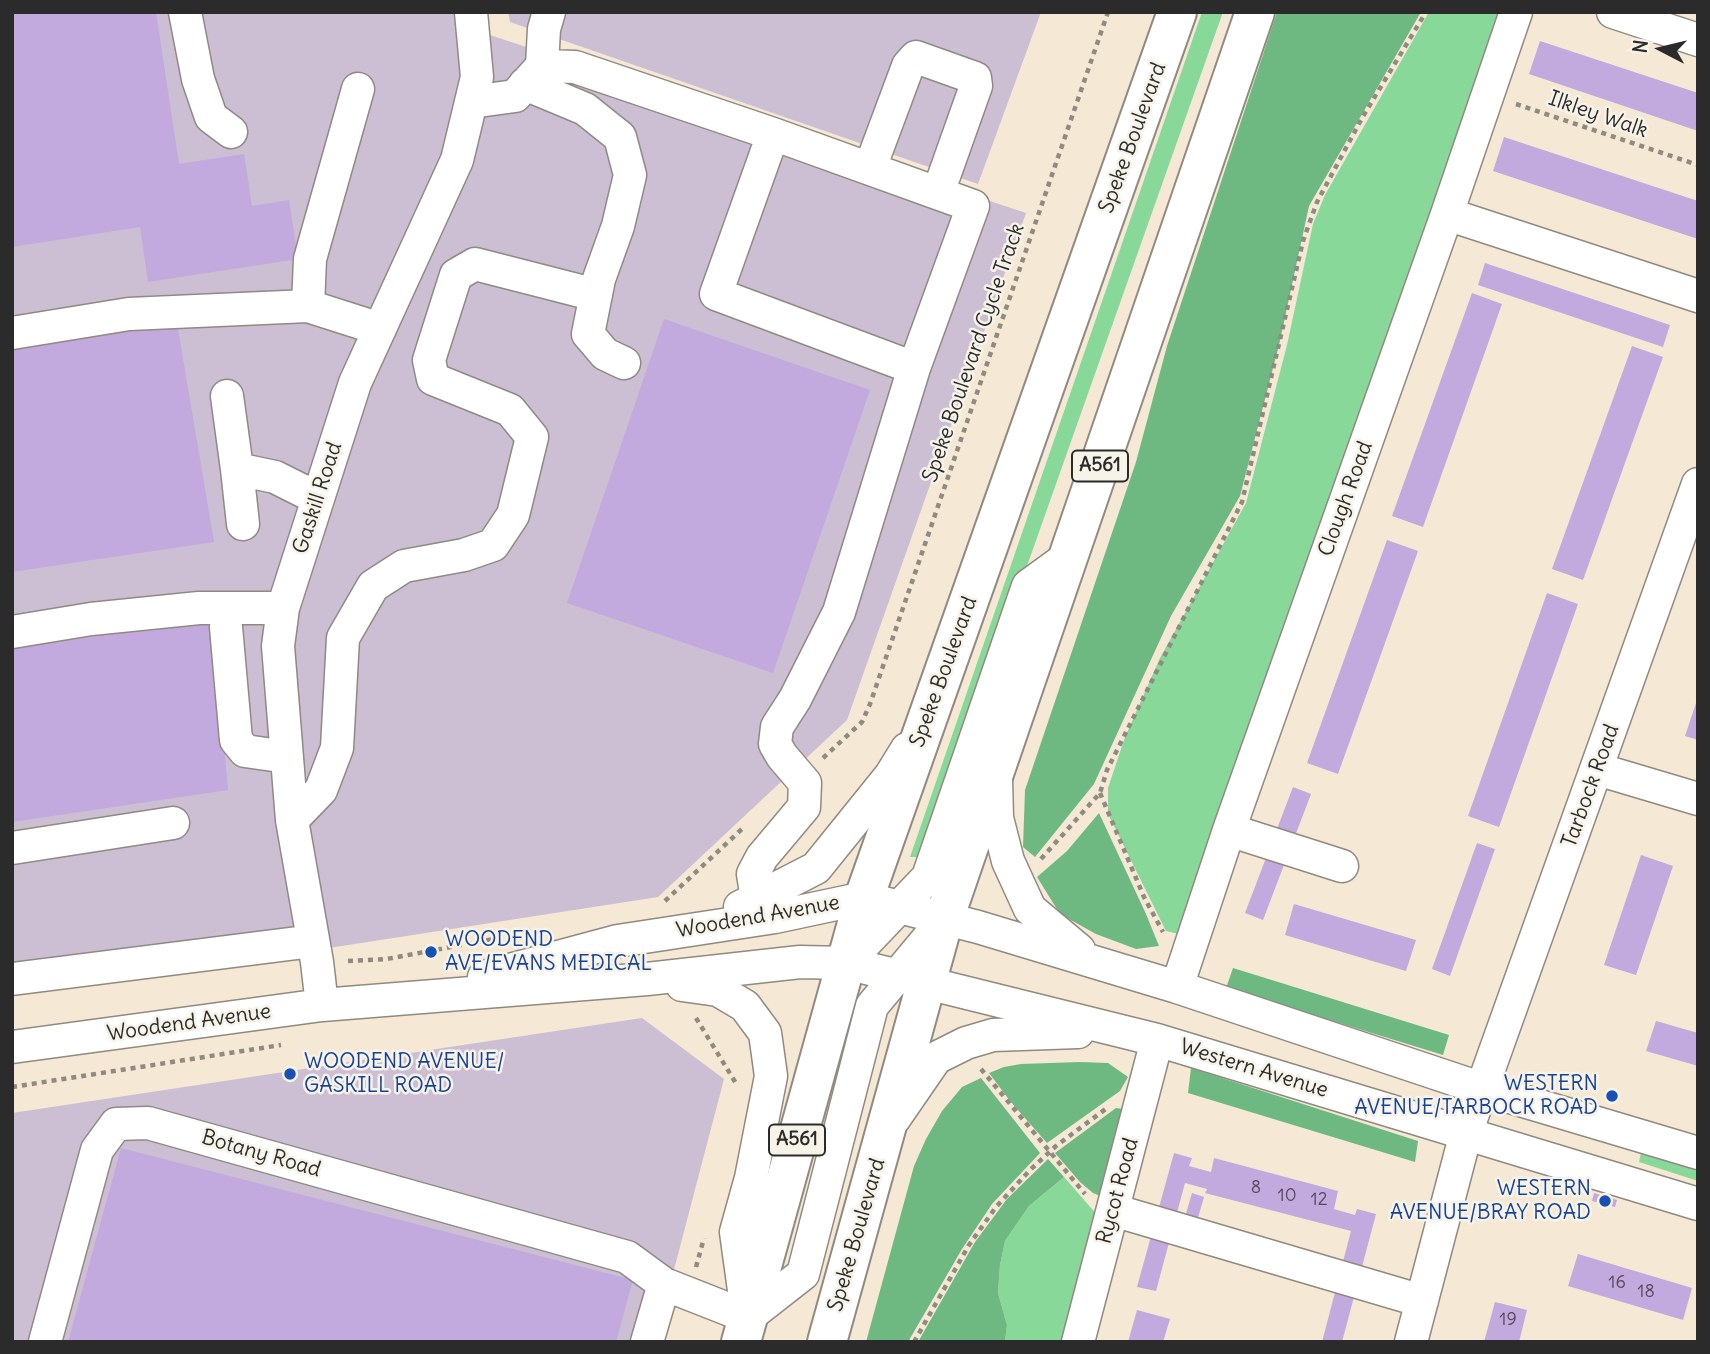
<!DOCTYPE html>
<style>
body{margin:0}
#map{position:relative;width:1710px;height:1354px;overflow:hidden;background:#f5e8d4;font-family:Delius,sans-serif}
canvas{display:block}
.frame{position:absolute;inset:0;border:14px solid #2b2b2b;pointer-events:none}
.north{position:absolute;left:1626px;top:14px;width:70px;height:70px;-webkit-text-stroke:5px #f7f3e8;paint-order:stroke;rotate:277deg;font-size:19px;font-weight:700;line-height:28px;text-align:center;color:#2b2b2b}
.north::after{content:'';display:block;margin:auto;width:24px;height:32px;background:#2b2b2b;clip-path:polygon(50% 0,100% 100%,50% 72%,0 100%)}
</style>
<div id="map">
<canvas width="1710" height="1354"></canvas>
<div class="frame"></div>
<div class="north">N</div>
</div>
<script>
const ctx = document.querySelector('canvas').getContext('2d');
ctx.lineJoin = 'round';
function fillPath(path, color) {
  ctx.fillStyle = color;
  ctx.fill(path, 'evenodd');
}
function toPath(rows) {
  const path = new Path2D();
  for (const r of rows) {
    path.moveTo(r[0], r[1]);
    for (let i = 2; i < r.length; i += 2) path.lineTo(r[i], r[i + 1]);
  }
  return path;
}
function stroke(path, color, width, dash) {
  ctx.strokeStyle = color;
  ctx.lineWidth = width;
  ctx.lineCap = dash ? 'butt' : 'round';
  ctx.setLineDash(dash || []);
  ctx.stroke(path);
}
function drawText(font, color, halo, rows, align = 'center') {
  ctx.font = font + ' Delius,sans-serif';
  ctx.lineWidth = 5;
  ctx.setLineDash([]);
  ctx.textBaseline = 'middle';
  ctx.strokeStyle = halo;
  ctx.fillStyle = color;
  for (const [text, x, y, turn = 0] of rows) {
    ctx.save();
    ctx.translate(x, y);
    ctx.rotate((+turn || 0) * Math.PI / 180);
    ctx.textAlign = isNaN(turn) ? turn : align;
    if (halo) ctx.strokeText(text, 0, 0);
    ctx.fillText(text, 0, 0);
    ctx.restore();
  }
}
fillPath(toPath([
 [12,12,460,12,463,26,1026,213,847,720,658,897,303,952,12,990],
 [508,12,1041,12,978,184,510,22],
 [642,1018,724,1079,655,1342,12,1342,12,1113]
]), '#ccbfd4');
fillPath(toPath([
 [1202,12,1223,12,924,857,910,857],
 [1429,12,1506,12,1184,935,1166,931,1108,814,1108,788,1125,737,1160,658,1246,503,1287,345,1313,224,1325,195],
 [1642,1148,1698,1165,1698,1181,1639,1162],
 [1064,1177,1099,1217,1065,1342,1005,1342,1007,1325,998,1293,1000,1265,1005,1241,1029,1206]
]), '#88d999');
fillPath(toPath([
 [1277,12,1421,12,1309,206,1279,345,1240,496,1171,616,1094,784,1035,857,1023,847,1025,790,1136,462,1167,346],
 [1099,813,1146,914,1159,946,1136,949,1096,934,1060,914,1037,877,1067,851],
 [1233,968,1449,1035,1443,1055,1226,988],
 [1080,1062,1108,1063,1128,1077,1120,1091,1047,1143,1010,1101,989,1073,1004,1067,1021,1064],
 [1191,1068,1418,1141,1415,1162,1188,1093],
 [981,1078,1040,1153,992,1204,962,1249,908,1342,866,1342,914,1166,926,1139,942,1111,962,1087],
 [1116,1108,1130,1110,1105,1198,1093,1193,1080,1182,1055,1153],
 [1048,1159,1064,1177,1029,1206,1005,1241,1000,1265,998,1293,1007,1325,1005,1342,918,1342,975,1242,1007,1199]
]), '#6eb981');
fillPath(toPath([
 [12,12,156,12,179,164,244,154,252,206,289,200,298,259,148,282,140,227,12,247],
 [1540,41,1698,93,1698,131,1529,74],
 [1504,137,1698,201,1698,239,1493,171],
 [1485,263,1670,325,1663,347,1478,285],
 [1472,293,1502,304,1423,527,1392,516],
 [664,319,870,390,773,673,567,603],
 [177,323,214,542,12,572,12,349],
 [1632,346,1663,357,1583,580,1552,569],
 [1387,540,1418,551,1338,774,1307,763],
 [1547,593,1578,604,1499,827,1468,816],
 [213,617,228,790,12,822,12,649],
 [1698,697,1698,740,1685,736],
 [1293,787,1311,794,1263,920,1245,913],
 [1477,843,1495,849,1450,976,1432,969],
 [1641,855,1673,866,1636,975,1604,965],
 [1294,904,1416,940,1406,971,1285,935],
 [1656,1021,1698,1033,1698,1066,1646,1051],
 [121,1148,633,1280,616,1342,68,1342],
 [1174,1153,1192,1158,1189,1166,1211,1172,1214,1158,1338,1191,1334,1209,1355,1215,1357,1209,1376,1214,1342,1342,1322,1342,1351,1231,1205,1193,1207,1189,1185,1183,1156,1291,1137,1287],
 [1192,1193,1204,1197,1197,1221,1185,1217],
 [1594,1193,1617,1200,1615,1207,1592,1201],
 [1578,1254,1692,1288,1683,1320,1568,1286],
 [1495,1302,1527,1310,1519,1342,1484,1342],
 [1137,1310,1170,1319,1163,1342,1128,1342]
]), '#c2a9de');
const minor = toPath([
 [185,12,198,79,211,117,231,132],
 [1613,12,1698,40],
 [542,66,544,29,549,12],
 [525,84,585,109,620,137,630,175,618,226,599,279,588,334,605,354,624,363],
 [471,102,515,96,542,66,575,67,773,134,973,206,914,368,716,294,773,134],
 [870,168,908,66,916,57,975,78,976,86,938,193],
 [1447,214,1698,296],
 [308,306,310,259,358,89],
 [12,333,129,314,308,306,380,329],
 [227,396,237,469,275,477,317,498],
 [237,469,243,524],
 [226,627,236,740,245,751,287,757],
 [12,632,91,619,199,608,283,608],
 [1597,769,1698,799],
 [996,779,997,818,1008,861,1030,909,1079,950],
 [292,820,321,790,337,748,343,638,373,586,404,566,464,555,493,545,513,515,532,437,510,410,433,379,429,360,456,275,475,264,596,295],
 [1229,830,1342,866],
 [12,848,173,823],
 [757,899,753,874,762,857,804,807,805,783,782,756,775,744,777,727,795,699,839,612,914,368],
 [740,907,816,868,891,775,907,749],
 [846,963,928,877,1028,586,1068,557],
 [484,977,618,941,775,917,864,898,978,927,1177,987,1483,1089,1698,1153],
 [12,979,313,941],
 [682,985,718,990,745,1006,765,1033,771,1076,751,1178,736,1232,747,1312],
 [1177,987,1229,830,1447,214,1516,12],
 [322,1005,317,962,292,820,278,646,283,608,355,383,457,160,477,77,471,12],
 [12,1047,322,1005,647,979,800,962,846,963,1157,1040,1698,1204],
 [894,1119,936,1058,966,1043,993,1035,1078,1032],
 [1113,1210,1422,1301],
 [748,1317,803,1274,872,1006,941,923],
 [45,1342,97,1150,116,1124,148,1123,627,1257,664,1284,748,1317],
 [647,1342,664,1284],
 [1078,1342,1157,1040],
 [1411,1342,1466,1133,1698,484]
]);
const highway = toPath([
 [741,1342,864,898,1177,12],
 [827,1342,944,919,1255,12]
]);
stroke(minor, '#908a80', 35);
stroke(highway, '#908a80', 42);
stroke(toPath([
 [1516,104,1698,165],
 [823,758,862,722,870,704,1108,12],
 [1100,793,1144,897,1163,932],
 [1041,859,1100,793,1107,770,1242,502,1303,241,1317,202,1362,118,1426,12],
 [665,901,743,828],
 [348,961,387,959,494,939],
 [696,1018,737,1085],
 [981,1069,1085,1194],
 [12,1087,281,1045],
 [696,1267,704,1238],
 [914,1342,969,1245,996,1207,1030,1170,1056,1146,1107,1108]
]), '#908a80', 4.5, [5, 5]);
stroke(minor, '#fff', 32);
stroke(highway, '#fff', 38);
for (const [x, y, r, color] of [
 [431,952,7,"#1a4fb4"],
 [290,1074,7,"#1a4fb4"],
 [1612,1096,7,"#1a4fb4"],
 [1605,1201,7,"#1a4fb4"]
]) {
  const dot = new Path2D();
  dot.arc(x, y, r, 0, 2 * Math.PI);
  ctx.fillStyle = color;
  ctx.fill(dot);
  stroke(dot, '#f7f3e8', 2.5);
}
drawText('18px', '#514a58', null, [
 ["8",1256,1188],
 ["10",1287,1196],
 ["12",1319,1200],
 ["16",1617,1283],
 ["18",1646,1292],
 ["19",1508,1320]
]);
for (const [x, y, w] of [
 [1100,466,56],
 [797,1140,56]
]) {
  const box = new Path2D();
  box.roundRect(x - w / 2, y - 15.5, w, 31, 5);
  ctx.fillStyle = '#f7f3e8';
  ctx.fill(box);
  stroke(box, '#2b2b2b', 2);
}
drawText('bold 19px', '#2b2b2b', null, [
 ["A561",1100,466],
 ["A561",797,1140]
]);
drawText('21px', '#2b2b2b', '#f7f3e8', [
 ["Ilkley Walk",1598,115,19],
 ["Speke Boulevard",1133,138,-70],
 ["Speke Boulevard Cycle Track",974,353,-71],
 ["Gaskill Road",318,498,-72],
 ["Clough Road",1346,499,-70],
 ["Speke Boulevard",944,672,-70],
 ["Tarbock Road",1591,786,-70],
 ["Woodend Avenue",758,917,-10],
 ["Woodend Avenue",189,1023,-8],
 ["Western Avenue",1254,1069,17],
 ["Botany Road",261,1154,16],
 ["Rycot Road",1118,1191,-75],
 ["Speke Boulevard",857,1235,-74]
]);
drawText('21px', '#164399', '#f7f3e8', [
 ["WOODEND",445,940],
 ["AVE/EVANS MEDICAL",445,964],
 ["WOODEND AVENUE/",304,1062],
 ["GASKILL ROAD",304,1086],
 ["WESTERN",1598,1084,"right"],
 ["AVENUE/TARBOCK ROAD",1598,1108,"right"],
 ["WESTERN",1591,1189,"right"],
 ["AVENUE/BRAY ROAD",1591,1213,"right"]
], 'left');
</script>
